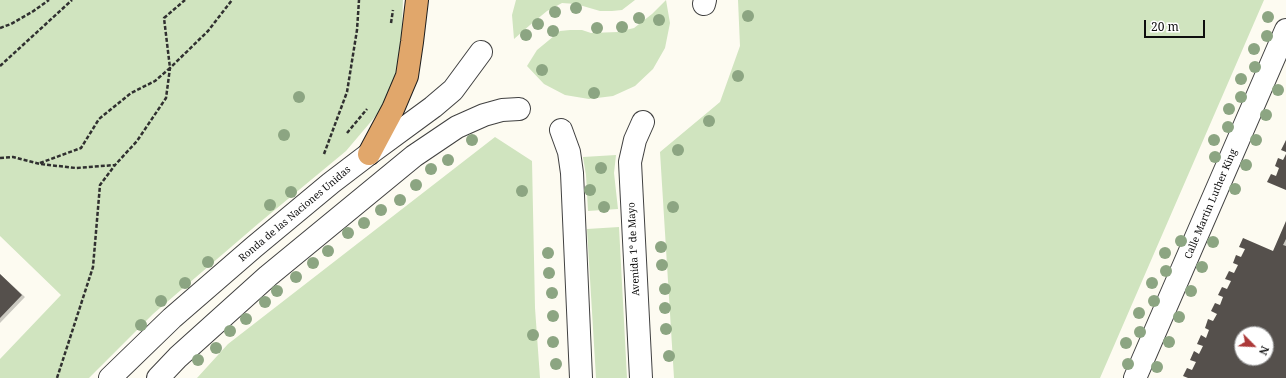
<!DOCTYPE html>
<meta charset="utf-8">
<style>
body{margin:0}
#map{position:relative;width:1286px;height:378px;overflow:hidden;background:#fdfbf1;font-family:"Noto Serif",serif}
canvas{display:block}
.north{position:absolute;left:1234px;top:326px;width:40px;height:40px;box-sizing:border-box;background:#fff;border:1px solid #9f9f9f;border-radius:50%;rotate:114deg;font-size:11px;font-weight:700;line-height:16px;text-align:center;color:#0e0e0e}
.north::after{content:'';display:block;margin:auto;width:14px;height:18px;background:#ac3838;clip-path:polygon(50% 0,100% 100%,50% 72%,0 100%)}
.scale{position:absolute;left:1144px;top:20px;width:61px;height:18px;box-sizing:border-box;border:2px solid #0e0e0e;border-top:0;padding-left:5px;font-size:12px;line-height:14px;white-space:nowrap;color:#0e0e0e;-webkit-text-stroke:3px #fff;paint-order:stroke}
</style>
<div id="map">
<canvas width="1286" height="378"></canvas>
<div class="north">N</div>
<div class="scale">20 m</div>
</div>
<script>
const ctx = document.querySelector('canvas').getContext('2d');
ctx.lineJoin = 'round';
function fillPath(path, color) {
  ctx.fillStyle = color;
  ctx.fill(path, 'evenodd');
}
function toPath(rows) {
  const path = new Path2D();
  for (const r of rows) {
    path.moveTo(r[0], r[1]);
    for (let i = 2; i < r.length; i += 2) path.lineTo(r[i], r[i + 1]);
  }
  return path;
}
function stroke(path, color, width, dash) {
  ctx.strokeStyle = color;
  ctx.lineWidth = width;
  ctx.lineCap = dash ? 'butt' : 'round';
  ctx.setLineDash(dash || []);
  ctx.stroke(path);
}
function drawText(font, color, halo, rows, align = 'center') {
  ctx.font = font + ' "Noto Serif",serif';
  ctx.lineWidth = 4;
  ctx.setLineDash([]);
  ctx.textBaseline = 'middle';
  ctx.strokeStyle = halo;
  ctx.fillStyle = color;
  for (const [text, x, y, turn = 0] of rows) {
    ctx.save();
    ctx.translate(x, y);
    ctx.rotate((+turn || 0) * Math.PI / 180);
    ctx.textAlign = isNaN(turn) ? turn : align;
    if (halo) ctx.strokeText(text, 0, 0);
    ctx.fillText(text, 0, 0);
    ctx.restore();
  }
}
fillPath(toPath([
 [0,0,403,0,400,68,385,105,346,151,259,223,153,314,89,378,0,378,0,359,61,295,0,236],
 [516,0,635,0,622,10,612,11,600,11,576,4,562,3,547,11,530,25,514,39,512,15],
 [666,0,670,23,665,48,653,69,635,86,613,96,589,99,565,95,544,84,527,66,537,50,560,31,570,30,582,30,591,33,618,32,634,28,652,14],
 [738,0,1264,0,1100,378,674,378,660,152,720,102,740,46],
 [495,137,532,161,535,308,540,378,197,378,228,344],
 [616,155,614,173,618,209,588,211,586,175,583,157],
 [619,227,627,378,596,378,587,229]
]), '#d0e4bf');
fillPath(toPath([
 [1286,224,1286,378,1189,378,1242,258,1278,255],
 [1242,334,1266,334,1266,358,1242,358],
 [0,274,25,297,0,323]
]), '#0003');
fillPath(toPath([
 [1286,140,1286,152,1281,150],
 [1286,154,1286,190,1267,182,1271,174,1276,176,1279,168,1275,166,1278,158,1283,160],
 [1286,221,1286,239,1283,245,1286,246,1286,378,1188,378,1183,376,1187,368,1192,370,1196,362,1190,360,1194,351,1199,354,1203,346,1197,344,1201,335,1206,338,1209,330,1205,328,1208,319,1213,321,1217,314,1211,311,1215,303,1220,305,1223,297,1218,295,1222,287,1227,289,1231,281,1225,279,1229,271,1234,273,1238,265,1233,263,1236,255,1241,257,1245,249,1239,247,1243,238,1273,251],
 [1242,334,1266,334,1266,358,1242,358],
 [0,274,22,295,0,318]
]), '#55504c');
const minor = toPath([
 [704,4,705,0],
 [561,130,569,152,572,173,581,378],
 [110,378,172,318,254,247,331,183,369,154,433,107,453,90,481,52],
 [158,378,178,357,268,276,414,156,457,127,484,115,502,110,519,109],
 [641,378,630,162,635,140,643,122],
 [1135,378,1286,30]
]);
const highway = toPath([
 [369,154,393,109,407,76,412,42,417,0]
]);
stroke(minor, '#414141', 24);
stroke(highway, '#1f1f1f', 24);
stroke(toPath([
 [391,23,393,10],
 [0,28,11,24,32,12,49,0],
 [0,66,72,0],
 [347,133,367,109],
 [324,154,347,92,357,30,359,0],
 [0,158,13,157,40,164,76,168,115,165,137,141,166,98,170,68,208,31,232,0],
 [40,163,81,148,99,119,131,93,155,81,170,68,164,18,185,0],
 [57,378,93,267,100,185,115,165]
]), '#303030', 2.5, [4, 2]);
stroke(minor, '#fff', 22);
stroke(highway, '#e1a76b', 22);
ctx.fillStyle = '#8ca582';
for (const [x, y] of [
 [576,8],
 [555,12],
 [748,16],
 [1268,17],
 [639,18],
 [659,20],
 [538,24],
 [622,27],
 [597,28],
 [553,31],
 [526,35],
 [1267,36],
 [1254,49],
 [1255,67],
 [542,70],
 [738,76],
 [1241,79],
 [1278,90],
 [594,93],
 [299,97],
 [1241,97],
 [1229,109],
 [1266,115],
 [709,121],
 [1228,127],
 [284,135],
 [472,140],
 [1214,140],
 [1256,140],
 [678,150],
 [1215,157],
 [448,160],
 [1246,165],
 [601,168],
 [431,169],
 [416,185],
 [1235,189],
 [590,190],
 [522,191],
 [291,192],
 [400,200],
 [270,205],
 [604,207],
 [673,207],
 [381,210],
 [364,223],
 [348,233],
 [1181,241],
 [1213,242],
 [661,247],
 [328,251],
 [548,253],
 [1165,253],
 [208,262],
 [313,263],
 [662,265],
 [1202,267],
 [1166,271],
 [549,273],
 [296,277],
 [185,283],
 [1152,283],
 [665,289],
 [277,291],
 [1191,291],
 [552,293],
 [161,301],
 [1154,301],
 [265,302],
 [665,308],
 [1139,313],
 [553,316],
 [1179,317],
 [246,319],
 [141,325],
 [666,329],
 [230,331],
 [1140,332],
 [533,335],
 [553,342],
 [1169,342],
 [1126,343],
 [216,348],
 [669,356],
 [198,360],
 [556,364],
 [1128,364],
 [1157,367]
]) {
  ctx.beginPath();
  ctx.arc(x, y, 6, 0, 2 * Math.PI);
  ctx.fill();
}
drawText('10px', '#0e0e0e', '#fff', [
 ["Calle Martin Luther King",1211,204,-67],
 ["Ronda de las Naciones Unidas",295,214,-40],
 ["Avenida 1º de Mayo",634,249,-93]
]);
</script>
